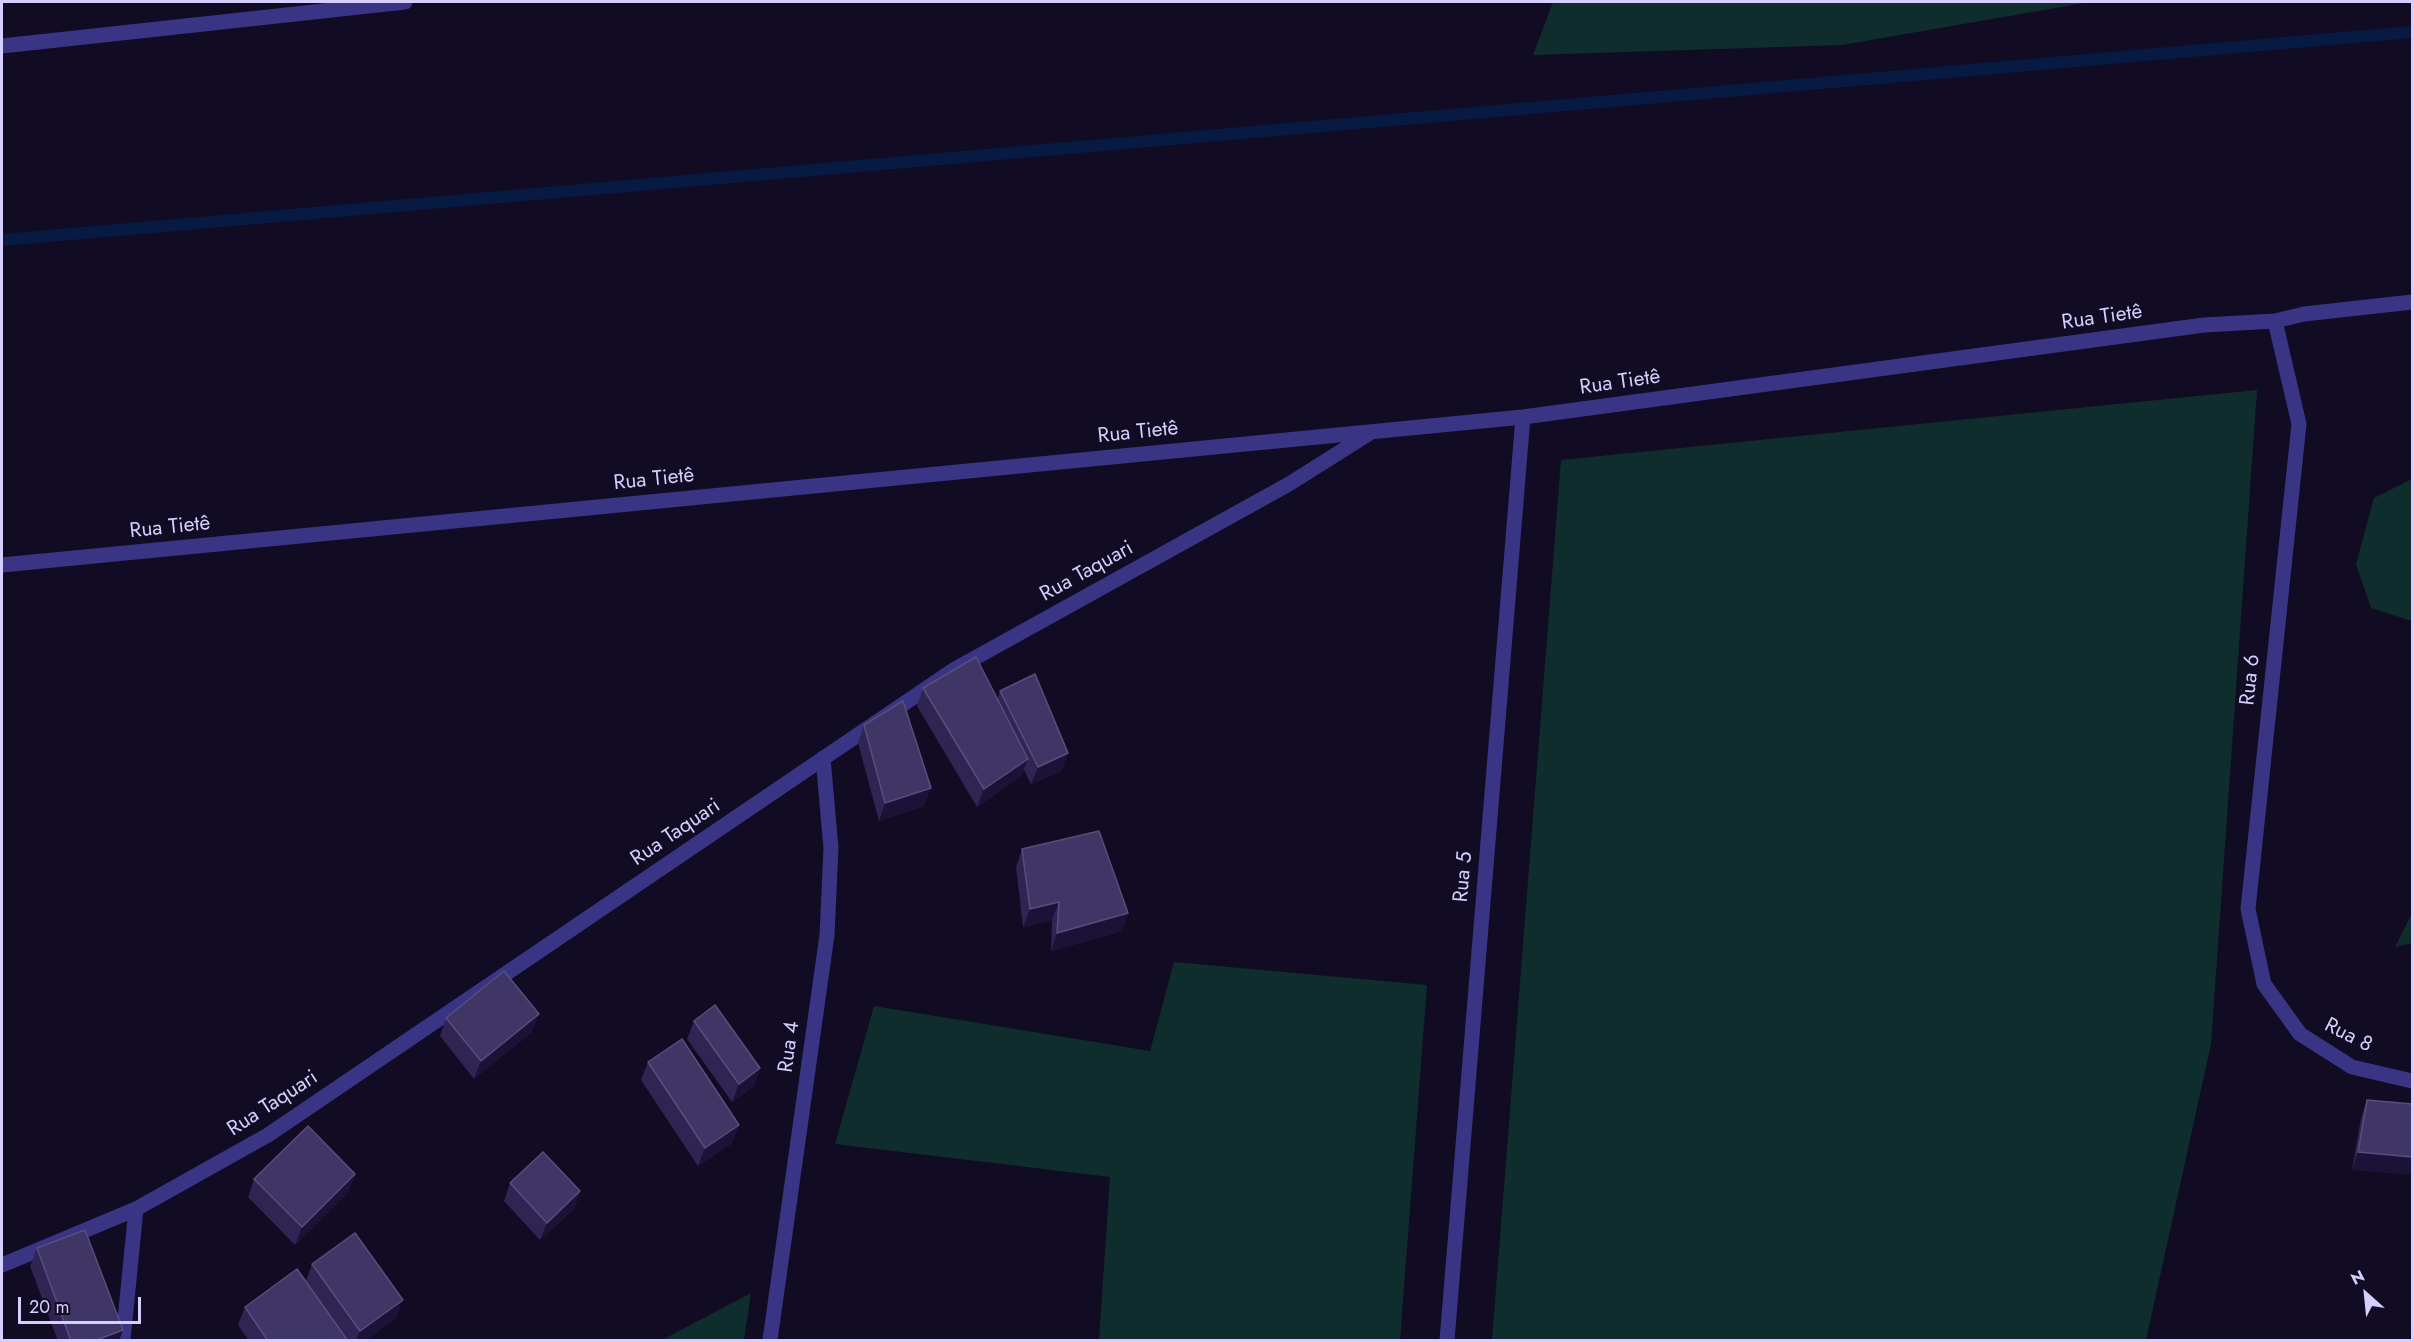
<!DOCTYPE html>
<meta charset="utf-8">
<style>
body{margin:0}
#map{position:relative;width:2414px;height:1342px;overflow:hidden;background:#110c23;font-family:Jost,sans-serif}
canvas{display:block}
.frame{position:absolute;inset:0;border:3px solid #d5ceff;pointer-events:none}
.north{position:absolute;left:2336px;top:1264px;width:60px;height:60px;-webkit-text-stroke:4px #110c23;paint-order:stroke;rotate:333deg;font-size:16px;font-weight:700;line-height:24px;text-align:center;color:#d5ceff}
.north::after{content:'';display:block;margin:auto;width:21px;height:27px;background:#d5ceff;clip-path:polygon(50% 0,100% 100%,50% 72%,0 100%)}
.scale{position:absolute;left:18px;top:1297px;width:123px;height:27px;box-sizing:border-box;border:3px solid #d5ceff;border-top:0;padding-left:8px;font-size:18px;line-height:21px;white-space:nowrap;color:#d5ceff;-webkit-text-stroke:4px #110c23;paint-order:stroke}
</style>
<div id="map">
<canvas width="2414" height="1342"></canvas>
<div class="frame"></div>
<div class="north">N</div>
<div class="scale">20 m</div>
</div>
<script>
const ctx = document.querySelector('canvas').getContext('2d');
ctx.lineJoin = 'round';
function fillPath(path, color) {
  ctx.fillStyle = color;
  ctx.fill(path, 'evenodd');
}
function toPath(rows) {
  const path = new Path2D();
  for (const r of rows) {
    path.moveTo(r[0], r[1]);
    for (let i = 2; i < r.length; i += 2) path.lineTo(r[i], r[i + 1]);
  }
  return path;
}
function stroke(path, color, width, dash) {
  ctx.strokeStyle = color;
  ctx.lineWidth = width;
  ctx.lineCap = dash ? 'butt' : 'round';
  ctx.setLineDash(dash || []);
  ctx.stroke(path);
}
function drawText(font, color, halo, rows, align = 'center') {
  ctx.font = font + ' Jost,sans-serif';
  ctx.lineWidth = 4.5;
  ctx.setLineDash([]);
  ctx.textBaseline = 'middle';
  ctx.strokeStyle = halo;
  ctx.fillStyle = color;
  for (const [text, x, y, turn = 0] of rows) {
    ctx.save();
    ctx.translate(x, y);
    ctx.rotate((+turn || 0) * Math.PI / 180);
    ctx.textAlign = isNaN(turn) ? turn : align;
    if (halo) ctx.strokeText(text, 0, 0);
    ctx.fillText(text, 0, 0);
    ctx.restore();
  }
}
fillPath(toPath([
 [1553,2,2090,2,1842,45,1533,55],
 [2257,390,2211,1044,2146,1340,1492,1340,1561,460],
 [2412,479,2412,621,2371,608,2356,564,2374,498],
 [2412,913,2412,943,2395,947],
 [1174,962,1427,985,1400,1340,1099,1340,1110,1177,835,1144,874,1006,1150,1051],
 [751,1293,744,1340,662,1340]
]), '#0f2d2d');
stroke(toPath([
 [2,240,2412,32]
]), '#061a42', 12);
stroke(toPath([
 [2,46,405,2],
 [2275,321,2299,424,2248,909,2264,984,2300,1034,2352,1067,2412,1081],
 [2,565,1523,417,2204,325,2275,321,2304,314,2412,302],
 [2,1265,136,1209,268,1135,955,669,1289,484,1370,433],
 [123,1340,136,1209],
 [770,1340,827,935,831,848,823,758],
 [1447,1340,1523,417]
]), '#3a3485', 15);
fillPath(toPath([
 [923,688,997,699,1000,691,1062,771,1031,784,1024,770,1021,776,977,807,917,706],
 [864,725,924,806,879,821,858,743],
 [1022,849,1128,913,1122,931,1051,951,1052,920,1023,927,1016,867],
 [446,1018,532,1032,474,1079,440,1036],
 [694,1021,760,1068,754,1086,732,1102,687,1039],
 [648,1062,739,1125,732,1143,698,1166,641,1080],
 [2367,1100,2412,1104,2352,1170,2361,1118],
 [355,1174,348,1192,295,1245,248,1197,254,1179],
 [510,1183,580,1191,574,1209,540,1240,504,1201],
 [37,1248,119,1341,58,1341,30,1266],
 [312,1264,396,1318,365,1341,249,1341,238,1325,245,1307,306,1281]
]), '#2f2452');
fillPath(toPath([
 [1068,753,1062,771,1031,784,1038,767],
 [1028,759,1021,776,977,807,984,789],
 [931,788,924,806,879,821,885,803],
 [1059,902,1052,920,1023,927,1030,909],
 [1128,913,1122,931,1051,951,1057,933],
 [539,1014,532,1032,474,1079,481,1061],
 [760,1068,754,1086,732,1102,739,1084],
 [739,1125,732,1143,698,1166,705,1148],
 [2358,1152,2412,1157,2412,1175,2352,1170],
 [355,1174,348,1192,295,1245,302,1227],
 [580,1191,574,1209,540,1240,547,1223],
 [403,1300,396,1318,365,1341,356,1341,360,1331],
 [123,1330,119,1341,94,1341]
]), '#1b1337');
const building = toPath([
 [976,657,1028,759,984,789,923,688,976,657],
 [1035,674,1068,753,1038,767,1000,691,1035,674],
 [903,701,931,788,885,803,864,725,903,701],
 [1099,831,1128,913,1057,933,1059,902,1030,909,1022,849,1099,831],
 [504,971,539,1014,481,1061,446,1018,504,971],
 [715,1005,760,1068,739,1084,694,1021,715,1005],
 [682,1039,739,1125,705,1148,648,1062,682,1039],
 [2367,1100,2412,1104,2412,1157,2358,1152,2367,1100],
 [308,1126,355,1174,302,1227,254,1179,308,1126],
 [543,1152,580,1191,547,1223,510,1183,543,1152],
 [85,1230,123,1330,94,1341,71,1341,37,1248,85,1230],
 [355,1233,403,1300,360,1331,312,1264,355,1233],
 [297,1269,348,1341,268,1341,245,1307,297,1269]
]);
fillPath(building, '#403665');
stroke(building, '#584e7d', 1.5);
drawText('21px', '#d5ceff', '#110c23', [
 ["Rua Tietê",2102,318,-8],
 ["Rua Tietê",1620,383,-8],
 ["Rua Tietê",1138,433,-6],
 ["Rua Tietê",654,480,-6],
 ["Rua Tietê",170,528,-6],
 ["Rua Taquari",1087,572,-29],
 ["Rua 6",2251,680,-84],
 ["Rua Taquari",676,833,-34],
 ["Rua 5",1464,877,-85],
 ["Rua 8",2348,1036,27],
 ["Rua 4",790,1047,-82],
 ["Rua Taquari",273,1104,-33]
]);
</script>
